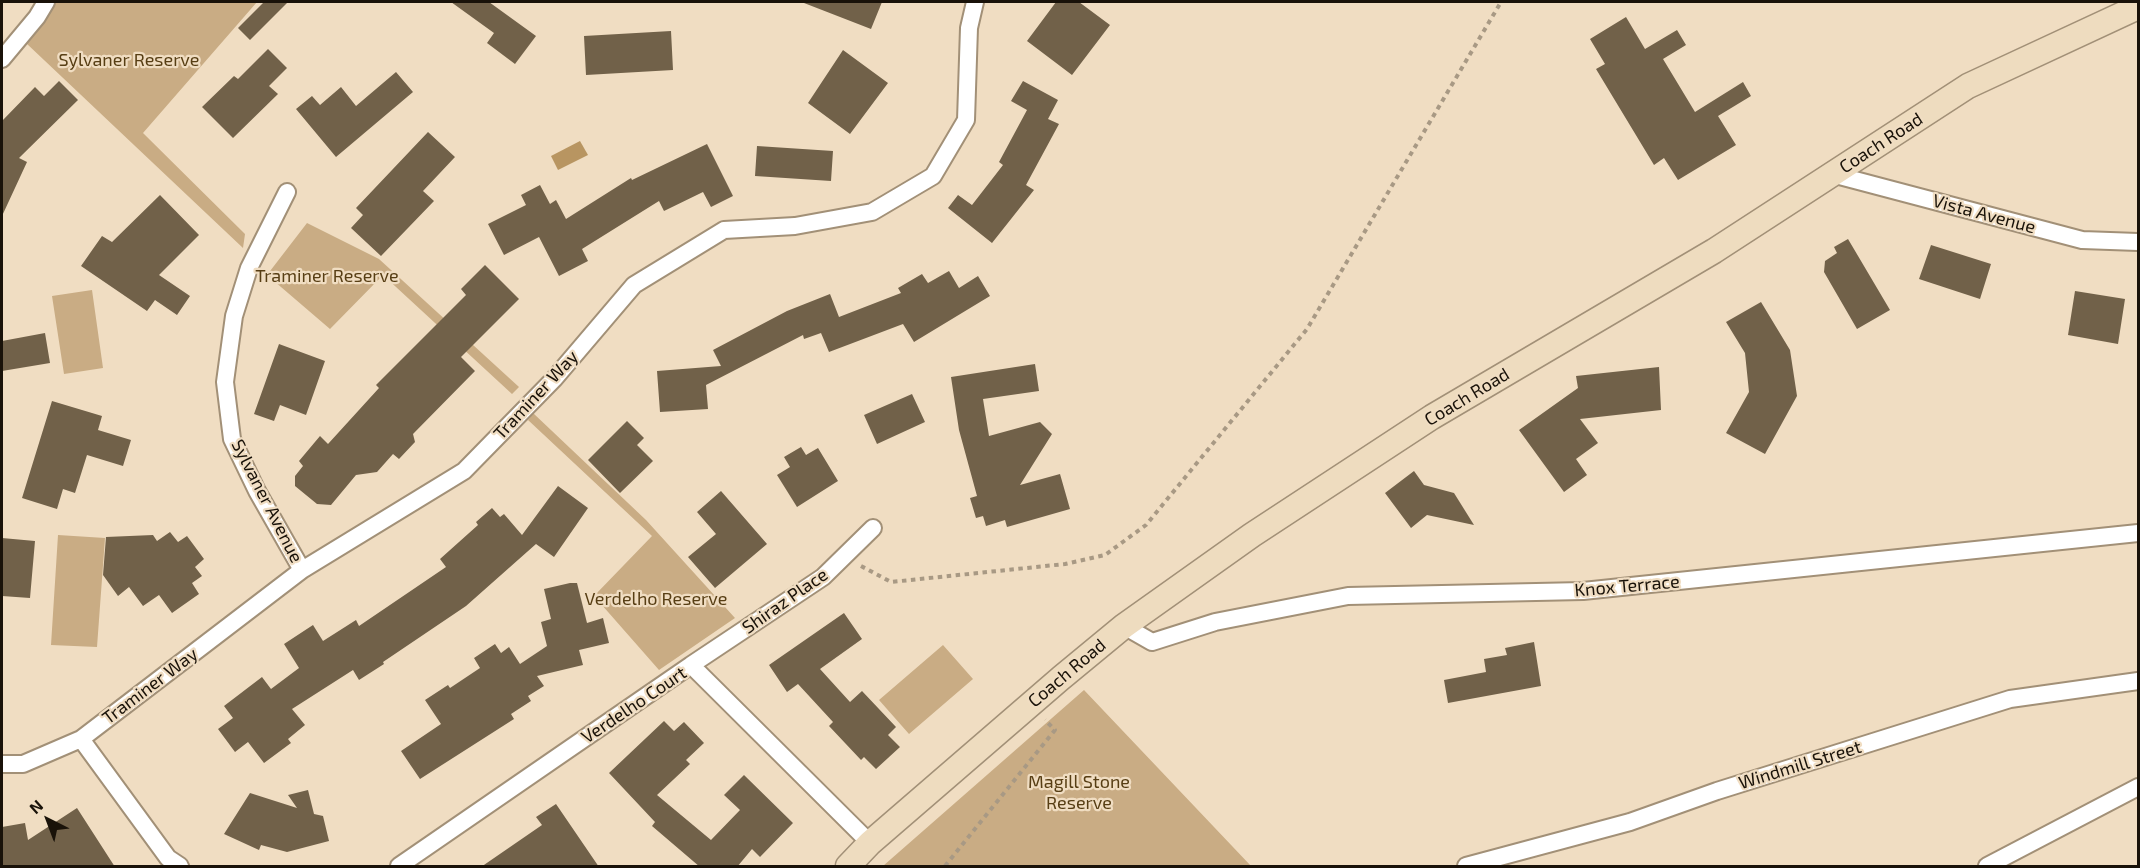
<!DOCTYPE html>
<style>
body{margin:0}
#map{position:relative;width:2140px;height:868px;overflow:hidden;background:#f0ddc2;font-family:"Exo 2",sans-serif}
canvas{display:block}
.frame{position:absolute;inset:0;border:3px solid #191209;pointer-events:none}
.north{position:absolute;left:18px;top:790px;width:60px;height:60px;-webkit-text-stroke:4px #f0ddc2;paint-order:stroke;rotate:318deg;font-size:16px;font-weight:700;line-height:24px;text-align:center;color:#191209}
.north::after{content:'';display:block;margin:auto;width:21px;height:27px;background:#191209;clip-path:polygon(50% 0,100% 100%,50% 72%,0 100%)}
</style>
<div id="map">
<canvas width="2140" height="868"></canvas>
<div class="frame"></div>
<div class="north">N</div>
</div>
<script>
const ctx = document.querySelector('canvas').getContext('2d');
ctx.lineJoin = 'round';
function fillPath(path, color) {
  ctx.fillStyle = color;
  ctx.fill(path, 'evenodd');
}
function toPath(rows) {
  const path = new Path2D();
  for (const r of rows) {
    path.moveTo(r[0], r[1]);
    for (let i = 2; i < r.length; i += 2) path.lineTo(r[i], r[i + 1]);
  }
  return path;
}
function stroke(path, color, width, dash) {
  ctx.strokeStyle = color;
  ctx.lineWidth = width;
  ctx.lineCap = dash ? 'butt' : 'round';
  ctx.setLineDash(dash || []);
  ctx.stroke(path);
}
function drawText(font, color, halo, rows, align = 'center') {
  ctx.font = font + ' "Exo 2",sans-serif';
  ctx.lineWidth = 4.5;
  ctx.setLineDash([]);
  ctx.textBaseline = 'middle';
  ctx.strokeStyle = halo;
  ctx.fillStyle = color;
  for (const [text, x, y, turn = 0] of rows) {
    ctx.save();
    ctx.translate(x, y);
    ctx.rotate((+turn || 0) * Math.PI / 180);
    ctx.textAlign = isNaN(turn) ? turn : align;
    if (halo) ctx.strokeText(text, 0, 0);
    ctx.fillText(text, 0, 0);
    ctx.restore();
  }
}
fillPath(toPath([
 [53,2,257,2,143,133,245,234,243,248,26,43],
 [307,223,379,259,519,387,512,394,383,275,330,329,267,275],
 [92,290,103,368,64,374,52,296],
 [533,413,646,520,735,618,659,670,594,596,652,536,528,420],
 [58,535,105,538,97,647,51,645],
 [943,645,973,679,909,734,879,700],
 [1084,690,1251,866,883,866]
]), '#c9ac84');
fillPath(toPath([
 [580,141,588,155,558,170,551,156]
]), '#b89561');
fillPath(toPath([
 [264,2,288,2,250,40,238,28],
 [451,2,489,2,536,36,515,64,487,43,494,33],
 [1056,2,1079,2,1110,25,1072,75,1027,41],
 [804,3,804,2,882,2,871,29],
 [1626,17,1645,49,1677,30,1686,45,1663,59,1695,112,1743,82,1751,96,1718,116,1736,145,1678,180,1664,158,1654,165,1596,69,1605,64,1590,39],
 [671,31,673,70,586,75,584,36],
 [268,49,287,68,269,86,278,94,233,138,202,107,234,76,238,79],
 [843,50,888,83,850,134,808,103],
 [396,72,413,92,336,157,296,109,312,96,320,105,341,87,356,106],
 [59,81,78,100,19,158,27,162,2,216,2,121,35,87,44,96],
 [1023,81,1058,100,1048,119,1059,124,1026,185,1034,190,992,243,948,208,958,195,972,205,1003,165,999,162,1027,110,1011,101],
 [428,132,455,157,423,191,434,201,381,256,351,228,363,215,356,208],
 [707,144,733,196,711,207,703,192,664,211,659,201,582,249,588,261,559,276,539,237,504,255,488,224,526,205,521,195,540,185,550,204,556,200,566,219,631,178,632,180],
 [757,146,833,151,831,181,755,176],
 [160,195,199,235,159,275,190,296,177,315,155,300,147,311,81,266,102,236,112,242],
 [1848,239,1890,310,1857,329,1824,272,1825,261,1837,253,1834,247],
 [1931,245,1991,264,1980,299,1919,279],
 [485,265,519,299,461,357,475,371,413,434,415,442,399,459,393,454,377,472,356,475,331,505,317,504,295,486,295,476,303,466,299,461,320,436,328,444,379,388,376,385,466,295,461,289],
 [949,271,959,288,978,276,990,296,914,342,903,324,829,352,821,333,804,339,803,335,706,385,708,409,660,412,657,371,721,366,713,350,787,311,830,294,839,317,901,293,898,288,922,274,928,283],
 [2075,291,2125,299,2118,344,2068,335],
 [1761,302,1790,350,1797,396,1765,454,1726,433,1749,392,1745,353,1726,322],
 [45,333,50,363,2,371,2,341],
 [279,344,325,361,306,415,280,405,274,421,254,414],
 [1035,364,1039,391,983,399,989,436,1040,422,1052,434,1020,485,1060,474,1070,509,1007,527,1005,520,986,526,983,516,976,518,970,498,977,496,959,430,951,377],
 [1659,367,1661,410,1580,419,1598,443,1576,459,1587,475,1564,492,1519,430,1578,388,1576,376],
 [912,394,925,422,877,444,864,415],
 [52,401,102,416,98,430,131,440,123,466,87,455,75,493,63,489,57,509,22,498],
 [627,421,644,438,637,445,653,461,620,493,588,460],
 [801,447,806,455,818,448,838,481,797,507,777,475,790,467,784,457],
 [1414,471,1424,485,1454,493,1474,525,1427,515,1411,528,1385,493],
 [558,486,588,508,554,557,536,544,466,606,383,662,384,664,359,680,353,670,292,709,305,725,288,739,291,743,264,763,248,742,235,752,218,729,233,718,224,706,262,677,271,689,299,668,284,644,313,625,323,641,356,620,359,626,446,567,440,559,478,525,476,522,492,508,500,517,504,514,522,535],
 [721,491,767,544,715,588,688,557,716,534,697,512],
 [170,532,178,542,187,536,204,559,195,567,202,576,192,583,199,594,172,613,159,595,143,606,129,587,118,596,103,575,106,537,153,535,157,541],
 [2,538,35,541,30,598,2,596],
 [570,583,577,583,587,623,603,618,609,643,579,650,583,665,537,676,544,686,528,696,531,701,511,714,514,719,420,779,401,751,441,724,425,700,448,685,450,688,480,668,474,658,495,644,501,653,509,647,520,664,547,646,541,622,551,619,544,589],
 [844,613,862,639,820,669,850,702,862,691,896,727,888,735,900,747,876,769,864,757,861,760,829,726,833,722,798,684,787,692,769,665],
 [1534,642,1541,686,1448,703,1444,680,1486,672,1484,659,1507,655,1505,648],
 [664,721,674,731,684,722,704,743,686,760,690,764,657,795,711,840,740,810,724,795,744,775,793,823,760,857,752,849,737,867,700,867,652,826,655,822,609,773],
 [308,790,314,814,323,816,329,841,287,852,261,845,259,850,224,834,250,793,297,808,288,795],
 [556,804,599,867,481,867,542,825,536,817],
 [77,808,115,867,2,867,2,827,25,823,28,840]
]), '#716149');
const street = toPath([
 [2,59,37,17,46,2],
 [1832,174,2082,240,2138,242],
 [287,192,249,268,234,316,225,382,232,439,257,491,302,570],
 [1124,626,1152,642,1215,622,1348,596,1583,591,2138,533],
 [691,665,823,577,873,528],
 [81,739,168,858,180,866],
 [2,764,23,764,81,739,302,570,464,471,554,379,634,285,724,230,795,226,872,212,933,176,966,120,969,28,975,2],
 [399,866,691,665,870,843],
 [1466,866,1630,822,1717,791,2010,699,2138,681],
 [1987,866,2138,787]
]);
const secondary = toPath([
 [848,866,870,843,1061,678,1124,626,1252,535,1432,417,1714,251,1968,86,2138,7]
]);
stroke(street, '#a29077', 20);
stroke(secondary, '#a29077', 27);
stroke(toPath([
 [861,566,891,582,1065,564,1105,555,1146,525,1307,329,1501,2],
 [945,866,1055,730,1045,720]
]), '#a89984', 4, [4.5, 4.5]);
stroke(street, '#fff', 16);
stroke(secondary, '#eedcbf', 24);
drawText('18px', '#573e14', '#f0ddc2', [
 ["Sylvaner Reserve",129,60],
 ["Traminer Reserve",327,276],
 ["Verdelho Reserve",656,599],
 ["Magill Stone",1079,782],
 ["Reserve",1079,803]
]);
drawText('18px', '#191209', '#f0ddc2', [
 ["Coach Road",1881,143,-33],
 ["Vista Avenue",1984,214,15],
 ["Traminer Way",536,395,-47],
 ["Coach Road",1467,397,-31],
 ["Sylvaner Avenue",267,501,63],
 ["Knox Terrace",1627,586,-5],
 ["Shiraz Place",785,601,-35],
 ["Coach Road",1067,673,-40],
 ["Traminer Way",150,686,-37],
 ["Verdelho Court",634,705,-34],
 ["Windmill Street",1800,765,-17]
]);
</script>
